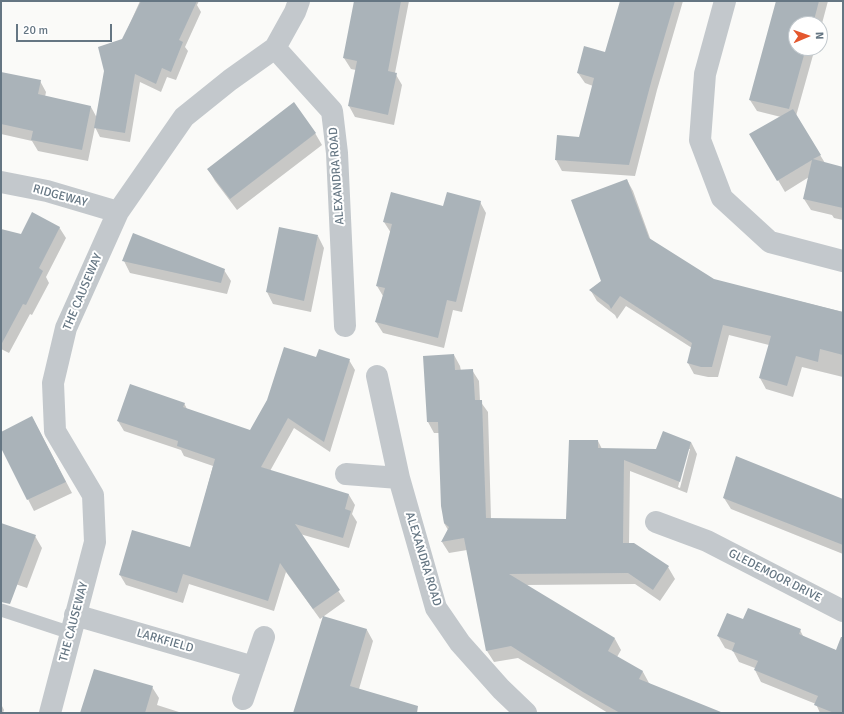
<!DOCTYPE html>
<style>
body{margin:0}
#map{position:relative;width:844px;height:714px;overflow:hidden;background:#fafaf8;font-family:Signika,sans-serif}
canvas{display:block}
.frame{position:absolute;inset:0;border:2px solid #657683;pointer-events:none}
.north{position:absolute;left:788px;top:16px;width:40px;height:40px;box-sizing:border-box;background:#fff;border:1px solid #c1c8cd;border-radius:50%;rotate:88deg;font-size:11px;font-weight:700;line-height:16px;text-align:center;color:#657683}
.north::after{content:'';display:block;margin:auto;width:14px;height:18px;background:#e4572e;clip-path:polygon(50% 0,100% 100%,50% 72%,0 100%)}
.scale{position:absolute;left:16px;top:24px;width:96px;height:18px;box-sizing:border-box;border:2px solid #657683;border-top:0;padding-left:5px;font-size:12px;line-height:14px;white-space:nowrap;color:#657683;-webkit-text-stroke:3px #fff;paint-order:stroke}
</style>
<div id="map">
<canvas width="844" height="714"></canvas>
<div class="frame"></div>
<div class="north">N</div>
<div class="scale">20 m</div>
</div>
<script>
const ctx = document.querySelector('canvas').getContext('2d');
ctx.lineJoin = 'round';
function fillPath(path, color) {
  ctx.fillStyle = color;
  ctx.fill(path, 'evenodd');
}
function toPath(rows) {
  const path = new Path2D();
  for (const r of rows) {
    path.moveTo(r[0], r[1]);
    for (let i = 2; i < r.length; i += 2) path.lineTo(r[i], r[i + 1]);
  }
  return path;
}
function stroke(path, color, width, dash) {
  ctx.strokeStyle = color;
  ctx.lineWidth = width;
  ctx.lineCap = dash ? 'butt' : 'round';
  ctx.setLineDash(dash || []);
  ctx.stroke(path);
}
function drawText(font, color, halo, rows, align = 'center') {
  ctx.font = font + ' Signika,sans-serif';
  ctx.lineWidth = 4;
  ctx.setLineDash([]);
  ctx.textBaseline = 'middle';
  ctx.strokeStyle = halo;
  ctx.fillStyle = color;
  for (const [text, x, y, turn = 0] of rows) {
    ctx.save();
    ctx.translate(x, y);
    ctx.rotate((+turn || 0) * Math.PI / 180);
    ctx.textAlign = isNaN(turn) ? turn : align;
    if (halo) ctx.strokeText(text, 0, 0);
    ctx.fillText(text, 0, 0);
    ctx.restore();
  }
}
fillPath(toPath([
 [140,1,199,1,197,5,201,12,185,47,188,51,176,80,167,77,161,92,140,82,130,142,100,137,95,127,88,161,38,151,32,141,1,134,1,73,40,81,46,92,45,97,91,107,97,118,123,39],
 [355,1,409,1,395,73,402,85,394,125,355,117,349,106,356,70,351,69,344,58],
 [621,1,683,1,657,90,635,176,562,171,556,160,580,138,593,86,585,83,578,73,606,53],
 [777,1,828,1,820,31,820,24,796,24,796,48,815,48,796,116,825,163,843,168,843,220,834,218,832,215,811,210,804,199,809,177,785,192,751,134,781,117,757,111,750,100],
 [315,133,322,145,237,210,215,181,208,169],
 [627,180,633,191,651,241,714,280,843,312,843,377,802,367,793,397,766,389,760,378,769,345,729,335,718,377,708,377,694,374,688,363,692,348,626,306,617,319,615,315,597,301,591,291,602,281],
 [480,202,486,213,462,312,453,310,444,348,383,333,376,322,383,296,377,286,391,233,384,222],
 [59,227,66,238,46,277,49,283,32,315,30,314,9,353,1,349,1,230,21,235],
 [318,236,324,248,311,312,273,304,267,292],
 [124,261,224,270,231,281,227,294,130,273],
 [454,355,460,366,461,371,472,370,479,381,480,401,488,412,491,519,567,520,598,441,602,449,657,450,691,442,697,454,687,493,630,471,629,544,634,544,668,567,675,579,660,601,635,584,526,585,615,639,621,650,617,657,643,672,649,683,693,713,608,713,518,658,494,662,487,651,467,550,449,553,442,542,448,530,444,523,439,433,434,433,428,422],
 [688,449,690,449,680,488,678,487],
 [317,358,349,360,355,370,330,452,294,428,270,471,349,495,355,505,352,514,357,522,349,548,300,534,345,601,320,619,286,572,274,611,189,584,183,603,126,585,120,575,191,549,213,466,184,456,181,450,124,431,118,421,184,403,187,409,251,432],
 [32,417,72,493,34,511,1,446,1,433],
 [724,498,843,499,843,554,731,509],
 [1,524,35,536,42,548,27,588,1,579],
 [324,617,367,630,373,641,359,689,384,713,295,713],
 [743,621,800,630,804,638,843,653,843,713,820,713,816,704,761,682,755,670,755,668,739,662,733,651,725,648,718,636],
 [152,687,159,698,157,705,182,713,82,713],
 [1,704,4,710,3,713,1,713]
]), '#0003');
fillPath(toPath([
 [141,1,197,1,179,40,183,42,171,72,162,68,156,84,135,74,125,133,94,128,104,71,98,47,122,39],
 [354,1,401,1,388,71,397,73,388,115,348,106,357,61,343,58],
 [620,1,675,1,652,79,629,165,555,160,557,135,579,137,594,78,577,73,584,46,605,52],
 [776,1,819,1,813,24,796,24,796,48,806,48,789,109,749,100],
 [1,72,41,80,38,94,91,106,82,150,31,140,33,131,1,124],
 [294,102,316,133,230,199,207,169],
 [793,109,821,155,813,159,843,167,843,208,803,199,812,160,777,181,749,134],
 [627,179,649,238,714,279,843,312,843,355,820,349,818,362,796,356,787,386,759,378,771,336,723,325,712,367,701,367,687,363,692,343,620,296,611,309,609,305,589,290,601,281,571,200],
 [391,192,443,206,447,192,481,201,456,302,447,300,438,338,375,322,385,288,376,286,392,224,383,222],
 [32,212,60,227,39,268,43,271,26,305,23,304,1,345,1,229,21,234],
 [279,227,318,235,304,301,266,292],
 [133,233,225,269,221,283,122,261],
 [284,347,316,357,319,349,350,359,324,442,288,418,261,467,349,494,345,509,351,511,343,538,295,524,340,590,313,609,280,563,268,601,183,574,177,593,119,575,132,530,190,547,215,459,177,446,178,441,117,421,130,384,185,403,183,407,250,430,267,400],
 [454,354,455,370,473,369,475,400,482,400,486,518,566,519,569,440,598,440,598,448,656,449,663,431,691,442,680,482,624,460,623,543,634,543,669,566,653,590,628,573,509,574,615,638,608,651,643,671,639,679,721,712,720,713,620,713,583,692,511,646,486,651,464,538,441,542,449,527,444,523,441,506,438,422,427,422,423,356],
 [32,416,66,482,27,500,1,448,1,432],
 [736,456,843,499,843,545,723,498],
 [1,523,36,535,10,604,1,602],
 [748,608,801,629,799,634,836,650,841,637,843,637,843,713,834,713,814,705,818,696,754,670,758,661,732,651,735,643,717,636,727,613,743,619],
 [323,616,367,629,350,686,418,706,417,713,293,713],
 [94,669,153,686,145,713,80,713]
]), '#aab3b9');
stroke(toPath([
 [1,610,71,633]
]), '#c3c8cc', 13);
stroke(toPath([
 [725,1,705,74,700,140,722,198,770,242,843,261],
 [275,48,332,111,337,153,345,326],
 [1,182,47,191,118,212],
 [377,376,399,478,436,608,460,643,501,689,526,713],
 [346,474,399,478],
 [656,522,707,541,843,611],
 [75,615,254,667],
 [243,699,264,637],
 [50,713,95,542,93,495,55,431,53,383,66,328,118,212,184,117,230,80,275,48,295,12,299,1]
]), '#c3c8cc', 22);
drawText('12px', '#657683', '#fff', [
 ["ALEXANDRA ROAD",337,176,-94],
 ["RIDGEWAY",60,196,15],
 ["THE CAUSEWAY",83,292,-67],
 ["ALEXANDRA ROAD",423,559,73],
 ["GLEDEMOOR DRIVE",775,576,27],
 ["THE CAUSEWAY",74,622,-75],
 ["LARKFIELD",165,641,16]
]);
</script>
